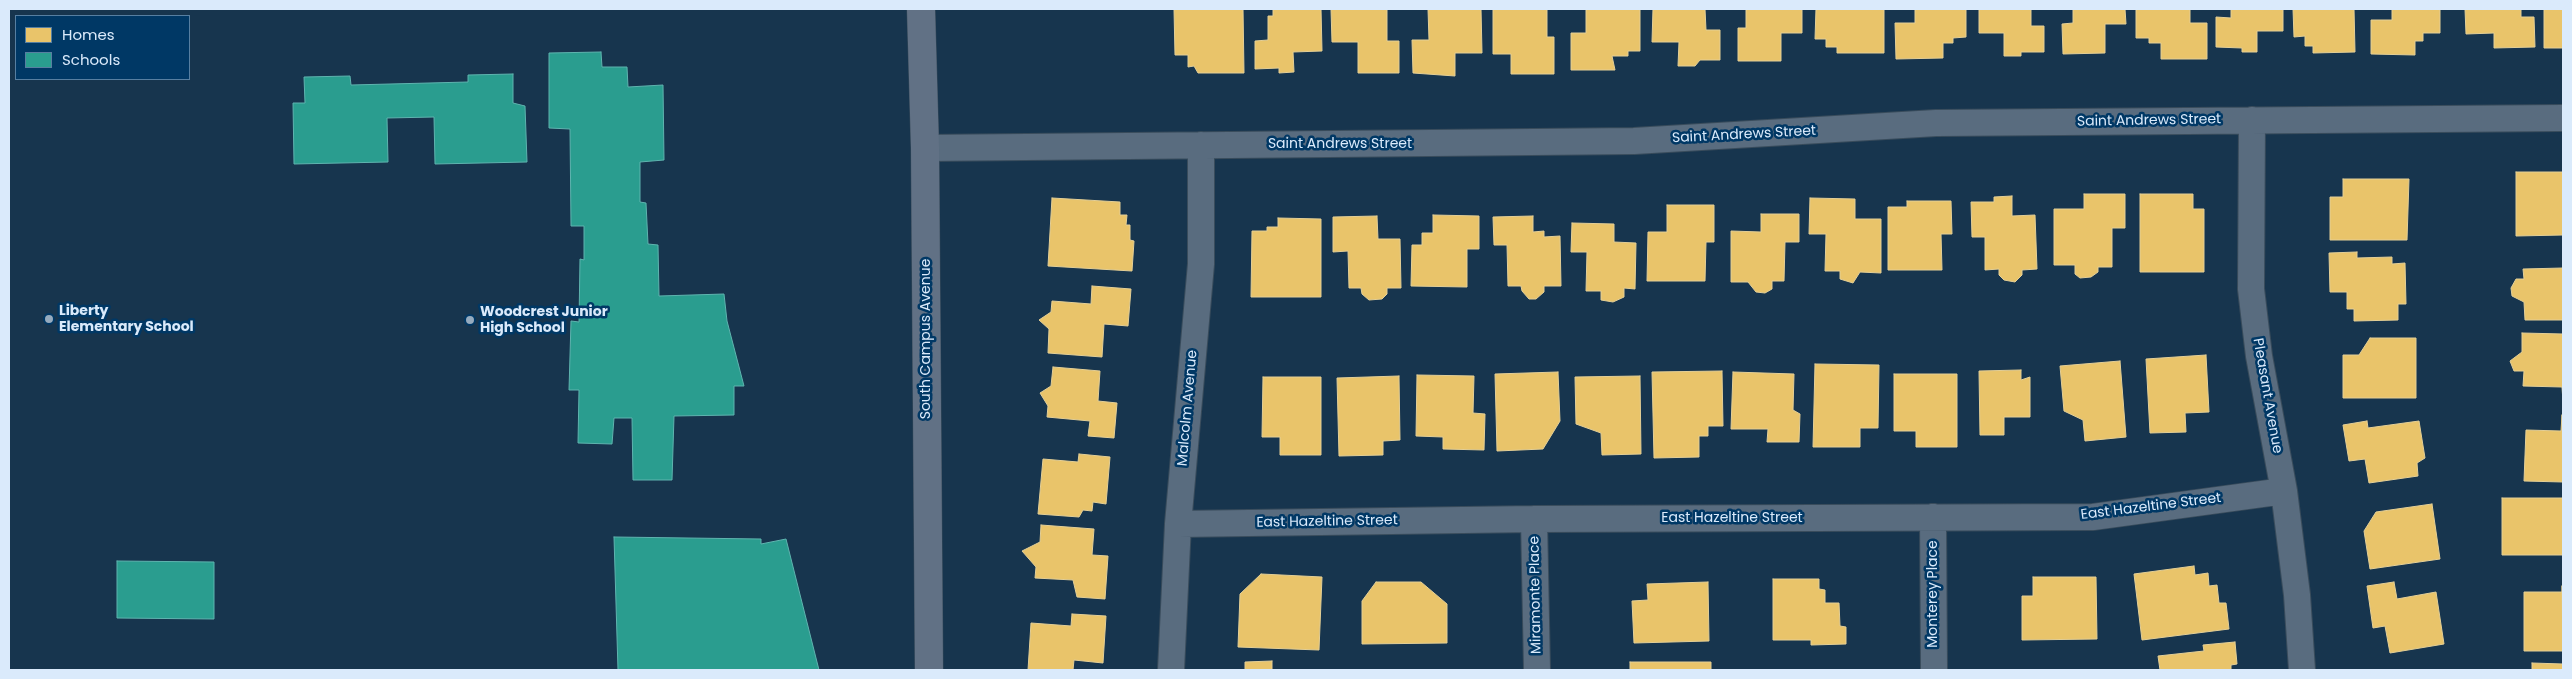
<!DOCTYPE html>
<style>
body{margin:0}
#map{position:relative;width:2572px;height:679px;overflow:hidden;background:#17354e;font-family:Poppins,sans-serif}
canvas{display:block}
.frame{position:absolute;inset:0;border:10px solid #daeafb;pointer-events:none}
.legend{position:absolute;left:15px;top:15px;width:175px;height:65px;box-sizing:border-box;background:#003865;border:1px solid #577fa1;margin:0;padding:6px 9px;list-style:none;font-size:15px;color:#daeafb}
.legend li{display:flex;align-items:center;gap:10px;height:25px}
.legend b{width:25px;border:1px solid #577fa1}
</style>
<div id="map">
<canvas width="2572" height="679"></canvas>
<div class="frame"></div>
<ul class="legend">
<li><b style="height:14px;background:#e9c46a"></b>Homes</li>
<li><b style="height:14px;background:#2a9d8f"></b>Schools</li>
</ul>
</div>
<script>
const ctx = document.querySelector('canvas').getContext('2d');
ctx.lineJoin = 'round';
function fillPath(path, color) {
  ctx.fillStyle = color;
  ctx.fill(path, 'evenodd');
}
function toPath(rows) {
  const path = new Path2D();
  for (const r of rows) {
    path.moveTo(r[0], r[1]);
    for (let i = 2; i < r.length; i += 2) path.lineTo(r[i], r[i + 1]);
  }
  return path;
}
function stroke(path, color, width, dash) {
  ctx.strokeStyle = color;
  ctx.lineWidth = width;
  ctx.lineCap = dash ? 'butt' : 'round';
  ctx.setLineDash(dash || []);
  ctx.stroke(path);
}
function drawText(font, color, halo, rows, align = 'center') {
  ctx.font = font + ' Poppins,sans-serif';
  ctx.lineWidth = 5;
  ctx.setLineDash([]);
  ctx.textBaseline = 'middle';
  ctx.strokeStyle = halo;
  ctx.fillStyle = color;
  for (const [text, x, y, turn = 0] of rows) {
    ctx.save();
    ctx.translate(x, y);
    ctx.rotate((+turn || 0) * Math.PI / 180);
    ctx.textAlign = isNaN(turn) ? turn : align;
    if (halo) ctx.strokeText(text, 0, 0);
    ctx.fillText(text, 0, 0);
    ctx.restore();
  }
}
const homes = toPath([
 [1174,9,1243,9,1244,73,1198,73,1194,66,1188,67,1188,55,1175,55,1174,9],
 [1273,9,1321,9,1322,51,1293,52,1294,72,1279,73,1279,68,1255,69,1255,41,1268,40,1268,16,1273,16,1273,9],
 [1331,9,1387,9,1387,41,1399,41,1399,73,1358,73,1358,42,1332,42,1331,9],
 [1428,9,1481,9,1482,53,1455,53,1455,76,1413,73,1412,40,1429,40,1428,9],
 [1493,9,1547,9,1547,37,1554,37,1554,74,1511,74,1511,54,1493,54,1493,9],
 [1586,9,1640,9,1640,51,1628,51,1628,56,1612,56,1615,70,1571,70,1571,33,1586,33,1586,9],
 [1653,9,1705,9,1706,30,1720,30,1720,60,1700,60,1695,66,1678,66,1679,42,1652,42,1653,9],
 [1746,9,1802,9,1802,33,1781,33,1781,61,1738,61,1738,28,1746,28,1746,9],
 [1816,9,1884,9,1884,53,1837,53,1837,47,1826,47,1826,39,1815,39,1816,9],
 [1915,9,1966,9,1966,37,1953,38,1953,43,1943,43,1943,58,1896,59,1895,23,1915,23,1915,9],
 [1979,9,2031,9,2031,26,2044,26,2044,52,2021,52,2021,56,2004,56,2004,33,1979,33,1979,9],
 [2073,9,2125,9,2126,24,2105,24,2105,53,2063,54,2062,24,2073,23,2073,9],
 [2136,9,2190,9,2190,23,2207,23,2207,59,2161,59,2161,43,2149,43,2149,38,2136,38,2136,9],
 [2231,9,2283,9,2283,31,2257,31,2257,52,2242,52,2242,48,2216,47,2216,17,2231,18,2231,9],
 [2293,9,2354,9,2355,52,2313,53,2313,46,2305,46,2305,36,2294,37,2293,9],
 [2392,9,2440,9,2440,33,2423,33,2423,41,2415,41,2415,55,2371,54,2371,20,2392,20,2392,9],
 [2465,9,2521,9,2521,17,2534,17,2535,47,2494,48,2494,33,2466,34,2465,9],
 [2544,9,2563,9,2563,48,2544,48,2544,9],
 [2516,172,2563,172,2563,235,2516,236,2516,172],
 [2343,179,2409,179,2407,240,2330,240,2330,197,2343,197,2343,179],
 [2084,194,2125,194,2125,228,2112,228,2112,267,2098,267,2098,272,2091,277,2080,278,2075,274,2075,265,2054,265,2054,209,2084,209,2084,194],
 [2140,194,2193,194,2193,209,2204,209,2204,272,2140,272,2140,194],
 [2012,196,2012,216,2035,215,2037,269,2022,270,2022,275,2015,282,2004,280,1999,275,1999,269,1985,270,1985,237,1972,237,1971,202,1994,202,1994,197,2012,196],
 [1052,198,1120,202,1120,215,1127,215,1126,225,1130,225,1130,240,1134,241,1132,271,1048,266,1052,198],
 [1810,198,1855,199,1855,219,1881,219,1881,273,1860,272,1853,283,1840,279,1840,271,1825,271,1826,234,1809,234,1810,198],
 [1907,201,1951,201,1952,234,1941,234,1942,270,1888,270,1888,207,1907,207,1907,201],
 [1667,205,1714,205,1714,242,1706,242,1705,281,1647,281,1648,232,1667,232,1667,205],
 [1761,214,1799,214,1799,242,1785,242,1784,281,1772,281,1772,289,1765,293,1756,292,1748,282,1731,282,1731,231,1761,232,1761,214],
 [1433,215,1479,216,1479,249,1467,249,1467,287,1411,286,1412,245,1422,245,1422,233,1433,233,1433,215],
 [1377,216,1378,239,1400,239,1401,288,1387,288,1387,294,1382,299,1369,300,1362,294,1361,288,1349,288,1348,251,1333,252,1333,217,1377,216],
 [1533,216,1533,232,1544,231,1544,237,1560,236,1561,286,1544,286,1544,292,1536,299,1529,299,1522,291,1521,286,1508,286,1507,245,1494,245,1493,217,1533,216],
 [1278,218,1321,219,1321,297,1251,297,1252,231,1267,231,1267,227,1278,227,1278,218],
 [1572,223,1614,224,1614,242,1636,243,1635,289,1624,288,1624,297,1613,302,1601,300,1601,291,1586,291,1587,252,1571,252,1572,223],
 [2357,252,2357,258,2392,257,2392,264,2405,263,2406,304,2398,304,2398,320,2354,321,2354,309,2347,309,2347,292,2330,292,2329,253,2357,252],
 [2563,268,2563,320,2525,320,2524,302,2512,296,2511,288,2516,279,2524,279,2523,269,2563,268],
 [1092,286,1131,289,1128,326,1104,324,1102,357,1048,353,1049,329,1039,320,1051,312,1052,301,1091,304,1092,286],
 [2522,333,2563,334,2563,402,2562,387,2523,386,2524,371,2514,371,2510,361,2522,352,2522,333],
 [2370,338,2416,338,2416,398,2343,398,2343,355,2359,355,2370,338],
 [2206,355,2209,412,2185,413,2186,432,2150,433,2146,359,2206,355],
 [2120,361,2126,437,2085,441,2083,420,2064,411,2060,366,2120,361],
 [1815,364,1879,365,1878,428,1860,428,1860,447,1813,447,1815,364],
 [1053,367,1100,371,1098,401,1117,403,1114,438,1088,436,1090,421,1047,417,1048,406,1040,393,1051,386,1053,367],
 [2021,370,2021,380,2030,377,2030,417,2004,417,2004,435,1980,435,1979,371,2021,370],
 [1722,371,1723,426,1708,426,1708,436,1699,436,1699,457,1654,458,1652,372,1722,371],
 [1558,372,1560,421,1543,449,1497,451,1495,374,1558,372],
 [1733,372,1794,374,1793,410,1800,414,1799,442,1767,442,1768,429,1731,429,1733,372],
 [1894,374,1957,374,1957,447,1916,447,1916,431,1894,431,1894,374],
 [1417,375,1474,376,1473,413,1485,414,1484,450,1443,449,1443,437,1416,436,1417,375],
 [1399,376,1400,440,1383,441,1383,455,1339,456,1337,378,1399,376],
 [1640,376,1641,454,1602,455,1601,433,1576,424,1575,377,1640,376],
 [1263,377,1321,377,1321,455,1280,455,1280,437,1262,437,1263,377],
 [2562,415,2563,482,2524,481,2526,430,2561,431,2562,415],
 [2367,421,2368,428,2419,421,2425,458,2417,463,2418,476,2369,483,2365,459,2349,461,2343,425,2367,421],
 [1079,454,1110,457,1106,504,1093,502,1092,511,1083,510,1079,517,1038,514,1043,459,1078,462,1079,454],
 [2502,498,2563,498,2563,555,2502,555,2502,498],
 [2432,504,2440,559,2370,569,2364,531,2376,512,2432,504],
 [1041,525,1094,529,1092,555,1108,556,1105,599,1077,597,1073,580,1035,578,1036,567,1022,551,1040,542,1041,525],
 [2194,566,2195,575,2208,573,2209,586,2217,585,2219,603,2226,603,2229,629,2142,640,2134,574,2194,566],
 [1261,574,1322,577,1319,650,1238,647,1240,594,1261,574],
 [2033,577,2096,577,2097,639,2022,640,2022,596,2033,596,2033,577],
 [1773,579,1819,579,1819,589,1825,590,1825,603,1839,603,1840,626,1846,627,1846,644,1811,645,1811,640,1773,640,1773,579],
 [1376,582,1421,582,1447,604,1447,643,1362,644,1362,601,1376,582],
 [1708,582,1709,641,1634,643,1632,601,1648,600,1647,584,1708,582],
 [2394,582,2397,599,2436,592,2444,644,2390,653,2385,626,2373,628,2367,586,2394,582],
 [2562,586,2563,651,2524,651,2524,592,2562,592,2562,586],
 [1072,614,1106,616,1103,663,1074,660,1073,670,1028,670,1031,623,1071,626,1072,614],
 [2235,642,2237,664,2231,665,2231,670,2160,670,2158,656,2204,651,2203,645,2235,642],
 [1272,661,1272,670,1245,670,1245,662,1272,661],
 [1630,662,1711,662,1711,670,1630,670,1630,662],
 [2532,663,2563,664,2563,670,2532,670,2532,663]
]);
fillPath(homes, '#e9c46a');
stroke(homes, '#e4cf96', 1);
const schools = toPath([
 [601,52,602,67,627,67,628,87,663,85,664,160,640,162,640,202,646,203,648,244,658,245,659,296,724,294,727,321,744,386,734,386,734,415,674,416,672,480,633,480,632,418,614,418,612,444,578,443,579,390,569,390,571,321,579,322,580,259,584,260,584,226,571,226,570,129,549,128,549,53,601,52],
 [513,74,513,103,525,106,527,162,435,164,434,117,387,118,388,162,294,164,293,103,305,103,304,77,350,76,351,85,468,82,468,75,513,74],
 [614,537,761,539,761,544,786,539,819,670,618,670,614,537],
 [117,561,214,562,214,619,117,618,117,561]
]);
fillPath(schools, '#2a9d8f');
stroke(schools, '#5fb4af', 1);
const street = toPath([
 [2252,120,2251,289,2259,356,2284,491,2297,595,2302,670],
 [925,148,1634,141,1936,123,2563,118],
 [1933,517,1934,670],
 [1534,519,1537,670],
 [1178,524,1534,519,2093,517,2284,491],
 [1171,670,1178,524,1201,264,1201,145]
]);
const secondary = toPath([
 [921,9,925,148,929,670]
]);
stroke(street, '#394c5c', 28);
stroke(secondary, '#394c5c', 29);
stroke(street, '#596c7f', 26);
stroke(secondary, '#617185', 28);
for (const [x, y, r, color] of [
 [49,319,5,"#96abbe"],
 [470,320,5,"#96abbe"]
]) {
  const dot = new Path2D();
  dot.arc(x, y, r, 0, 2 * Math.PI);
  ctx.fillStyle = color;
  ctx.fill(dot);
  stroke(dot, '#003865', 2);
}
drawText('14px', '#daeafb', '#003865', [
 ["Saint Andrews Street",2149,121,-1],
 ["Saint Andrews Street",1744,135,-3],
 ["Saint Andrews Street",1340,144],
 ["South Campus Avenue",926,339,-90],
 ["Pleasant Avenue",2267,396,80],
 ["Malcolm Avenue",1188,408,-85],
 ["East Hazeltine Street",2151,507,-7],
 ["East Hazeltine Street",1732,518],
 ["East Hazeltine Street",1327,522,-1],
 ["Monterey Place",1933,594,-90],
 ["Miramonte Place",1536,595,-91]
]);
drawText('bold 14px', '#daeafb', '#003865', [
 ["Liberty",59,311],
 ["Elementary School",59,327],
 ["Woodcrest Junior",480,312],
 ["High School",480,328]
], 'left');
</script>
